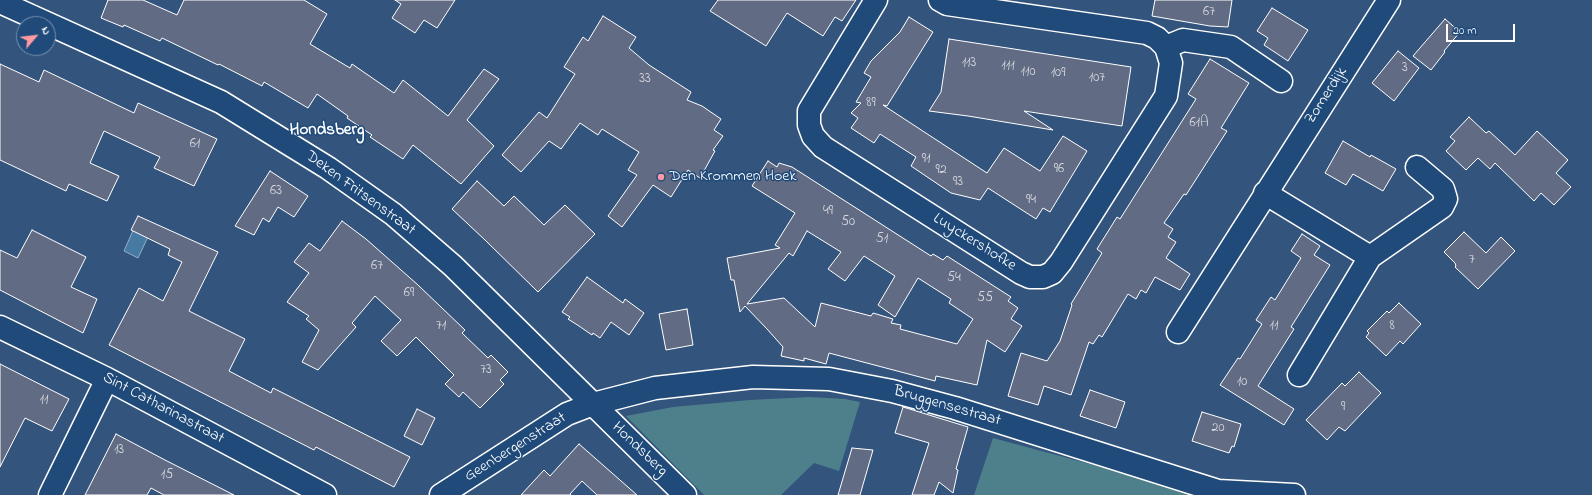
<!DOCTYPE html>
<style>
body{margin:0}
#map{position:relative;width:1592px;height:495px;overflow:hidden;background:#33547d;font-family:"Indie Flower",sans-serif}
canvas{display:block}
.north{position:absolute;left:16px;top:16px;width:40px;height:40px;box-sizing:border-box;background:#1f4a7a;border:1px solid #7992af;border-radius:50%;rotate:62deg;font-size:11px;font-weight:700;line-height:16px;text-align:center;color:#fff}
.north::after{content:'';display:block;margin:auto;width:14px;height:18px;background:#ff9aa2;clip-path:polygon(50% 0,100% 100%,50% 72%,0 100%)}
.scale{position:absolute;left:1446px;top:24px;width:69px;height:18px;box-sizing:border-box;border:2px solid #fff;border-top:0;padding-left:5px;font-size:12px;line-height:14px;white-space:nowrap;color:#fff;-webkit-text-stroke:3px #1f4a7a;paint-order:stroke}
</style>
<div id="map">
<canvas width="1592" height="495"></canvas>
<div class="north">N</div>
<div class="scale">20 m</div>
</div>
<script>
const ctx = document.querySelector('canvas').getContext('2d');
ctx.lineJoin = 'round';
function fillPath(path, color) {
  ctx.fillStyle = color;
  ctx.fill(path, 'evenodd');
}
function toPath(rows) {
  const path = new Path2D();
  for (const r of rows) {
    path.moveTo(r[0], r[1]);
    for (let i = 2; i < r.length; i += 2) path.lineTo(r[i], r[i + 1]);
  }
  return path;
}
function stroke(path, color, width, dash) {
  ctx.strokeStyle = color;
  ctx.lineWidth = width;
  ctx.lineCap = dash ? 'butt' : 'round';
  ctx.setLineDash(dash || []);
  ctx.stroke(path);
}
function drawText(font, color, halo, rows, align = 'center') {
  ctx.font = font + ' "Indie Flower",sans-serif';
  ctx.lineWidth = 3;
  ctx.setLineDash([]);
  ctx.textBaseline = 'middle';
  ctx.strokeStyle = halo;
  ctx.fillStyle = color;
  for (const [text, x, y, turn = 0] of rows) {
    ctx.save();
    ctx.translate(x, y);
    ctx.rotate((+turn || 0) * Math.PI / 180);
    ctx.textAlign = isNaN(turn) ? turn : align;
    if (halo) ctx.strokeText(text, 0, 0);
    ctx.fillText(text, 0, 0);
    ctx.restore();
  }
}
fillPath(toPath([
 [810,397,845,399,860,402,839,471,814,463,781,495,704,495,626,416,673,407,750,400],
 [993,438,1105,468,1192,495,974,495]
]), '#4e808c');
const water = toPath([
 [138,219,153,226,138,258,124,251,138,219]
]);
fillPath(water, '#467aa3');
stroke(water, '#90afc8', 1);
const building = toPath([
 [108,0,143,0,177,15,184,0,304,0,327,14,310,44,350,68,352,64,394,93,403,80,448,116,484,69,499,79,467,120,494,146,461,184,413,145,403,159,370,137,372,135,347,118,348,116,317,94,308,108,264,82,262,86,219,64,218,65,162,38,160,41,124,25,123,27,101,18,108,0],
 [395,0,455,0,437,28,424,20,415,33,392,18,401,4,395,0],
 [718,0,856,0,842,21,835,17,823,36,787,13,766,46,710,11,718,0],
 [1155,0,1232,0,1228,27,1210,26,1152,16,1155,0],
 [1272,8,1308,30,1288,61,1264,45,1268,38,1257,31,1272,8],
 [603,16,636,37,629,48,649,65,691,92,687,100,702,106,721,119,714,130,723,136,713,150,715,151,700,178,688,170,671,197,653,185,622,227,608,216,637,175,628,170,639,152,602,129,598,135,580,123,561,149,549,141,521,172,502,155,539,112,547,118,575,74,564,67,583,37,588,41,603,16],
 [909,17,933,32,887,106,883,105,987,173,1004,148,1040,171,1063,136,1087,151,1050,212,1043,208,1036,219,988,188,980,200,951,193,911,166,916,157,880,134,874,143,851,128,858,118,851,113,861,103,856,102,871,77,864,73,871,61,900,32,909,17],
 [1445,19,1460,32,1444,51,1445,52,1431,70,1413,56,1445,19],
 [949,39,1131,67,1122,126,1024,111,1053,130,968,116,929,111,941,92,949,39],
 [1398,51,1419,68,1394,101,1372,83,1398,51],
 [1210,59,1249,83,1221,128,1227,131,1186,195,1184,194,1164,223,1173,229,1168,237,1176,242,1166,258,1190,274,1180,290,1155,277,1146,293,1141,290,1136,299,1128,294,1102,337,1099,335,1093,344,1089,342,1071,395,1044,386,1038,405,1008,396,1021,353,1047,361,1060,341,1072,305,1071,304,1102,253,1097,249,1117,217,1120,219,1196,99,1188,94,1210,59],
 [0,64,39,82,44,70,134,113,138,103,217,139,194,186,154,168,160,157,104,131,90,163,119,176,107,201,69,184,66,191,0,160,0,64],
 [1469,117,1486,133,1489,131,1515,155,1537,131,1568,160,1556,173,1571,187,1554,205,1541,193,1534,201,1495,163,1490,169,1478,158,1466,170,1446,151,1455,141,1450,137,1469,117],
 [1343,141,1370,157,1371,155,1396,169,1383,191,1353,174,1346,185,1325,173,1343,141],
 [768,161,777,167,779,163,792,167,931,256,933,254,943,260,947,256,1011,297,1008,301,1018,308,1011,319,1022,326,1005,352,987,340,977,385,936,376,935,381,829,353,826,364,804,358,804,361,781,356,783,347,767,329,745,306,740,312,734,280,731,280,727,258,780,248,775,245,795,213,752,186,768,161],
 [807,231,841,252,828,269,845,281,864,256,895,276,878,305,895,317,918,278,951,299,949,303,973,319,957,344,900,329,901,325,891,323,893,319,873,313,871,316,821,303,815,327,784,298,747,304,789,253,793,256,807,231],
 [270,171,308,196,294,217,278,207,269,222,263,218,254,235,235,226,270,171],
 [477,181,504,206,514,196,544,225,565,205,595,234,538,292,485,240,452,209,477,181],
 [138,216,218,252,189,311,245,339,229,371,271,393,273,388,410,457,394,487,316,447,314,450,109,345,139,288,163,301,182,262,168,255,170,249,131,230,138,216],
 [342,221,366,239,418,285,465,330,462,333,488,358,491,355,508,372,500,380,504,384,480,408,463,392,459,397,445,384,454,375,416,337,397,356,381,341,401,320,375,296,352,323,356,327,318,370,302,362,319,330,306,319,309,316,287,302,309,273,294,262,309,243,320,251,342,221],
 [32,230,86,257,71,287,97,299,83,333,0,290,0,250,17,258,32,230],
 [1464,232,1486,253,1501,237,1515,251,1478,289,1455,267,1456,266,1455,263,1444,252,1464,232],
 [1302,234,1320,246,1314,255,1330,265,1291,327,1294,329,1258,386,1294,409,1284,425,1220,385,1238,358,1240,359,1262,324,1256,320,1271,297,1275,300,1301,258,1291,251,1302,234],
 [587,277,623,303,625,299,644,313,629,335,611,322,600,338,593,333,592,335,579,326,568,319,570,317,562,312,587,277],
 [1399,303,1421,324,1403,344,1400,341,1386,356,1366,337,1369,333,1367,331,1387,311,1389,313,1399,303],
 [687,309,693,345,666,350,659,314,687,309],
 [0,364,69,399,52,431,25,418,0,467,0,364],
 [1359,372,1381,393,1345,431,1339,427,1327,440,1306,420,1342,383,1345,386,1359,372],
 [1090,390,1125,402,1116,428,1080,416,1090,390],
 [903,407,968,427,956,469,958,470,953,493,939,482,934,495,912,495,929,443,895,433,903,407],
 [417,409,435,418,422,445,404,436,417,409],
 [1202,412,1241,424,1234,447,1232,446,1229,453,1192,441,1202,412],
 [116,434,165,460,234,495,164,495,151,488,147,495,85,495,116,434],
 [579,444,637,495,597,495,582,481,570,494,571,495,521,495,544,470,550,476,579,444],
 [852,448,873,450,860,495,838,495,852,448]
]);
fillPath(building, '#626b84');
stroke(building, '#fff', 1);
const minor = toPath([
 [876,0,809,111,809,125,813,136,823,147,1021,273,1030,277,1043,277,1052,273,1061,262,1166,96,1171,63,1166,47,1157,38,1147,33,947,4,940,0],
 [0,2,221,102,328,168,393,214,453,266,685,495],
 [1166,47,1183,40,1231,47,1281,81],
 [1265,193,1370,257],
 [0,327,107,379,325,495],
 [1178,332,1389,0],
 [1299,375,1370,257,1442,207,1446,199,1443,189,1417,167],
 [50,495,107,379],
 [441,495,567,414,593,404,655,388,753,377,829,379,892,391,955,408,1218,491,1294,495]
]);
stroke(minor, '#fff', 25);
stroke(minor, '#1f4a7a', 22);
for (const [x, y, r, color] of [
 [661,177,4,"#ff9aa2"]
]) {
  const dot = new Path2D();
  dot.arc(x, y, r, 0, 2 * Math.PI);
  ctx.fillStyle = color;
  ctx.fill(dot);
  stroke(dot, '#1f4a7a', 1.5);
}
drawText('14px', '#d8dae0', null, [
 ["67",1209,13],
 ["113",969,64],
 ["111",1008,67],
 ["3",1405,69],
 ["110",1028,73],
 ["109",1058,74],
 ["107",1097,79],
 ["33",645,80],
 ["89",871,104],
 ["61A",1199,124],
 ["61",195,145],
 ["91",926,160],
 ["96",1059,170],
 ["92",941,171],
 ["93",958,183],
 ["63",276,192],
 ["94",1031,201],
 ["49",828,212],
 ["50",848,223],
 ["51",882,240],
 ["7",1472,261],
 ["67",377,267],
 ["54",954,279],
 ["69",409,294],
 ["55",985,299],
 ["71",441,327],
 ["11",1274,327],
 ["8",1392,327],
 ["73",486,371],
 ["10",1242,383],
 ["11",44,401],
 ["9",1343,408],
 ["20",1218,429],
 ["13",119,451],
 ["15",167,476]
]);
drawText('16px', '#fff', '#1f4a7a', [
 ["Zomerdijk",1327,96,-57],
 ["Deken Fritsenstraat",360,194,36],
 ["Luyckershofke",974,243,32],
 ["Bruggensestraat",947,407,16],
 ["Sint Catharinastraat",163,409,28],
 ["Geenbergenstraat",516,448,-32],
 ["Hondsberg",639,450,44]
]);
drawText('16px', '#fff', '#1f4a7a', [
 ["Den Krommen Hoek",669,177]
], 'left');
drawText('bold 17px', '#fff', '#1f4a7a', [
 ["Hondsberg",327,131]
]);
</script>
